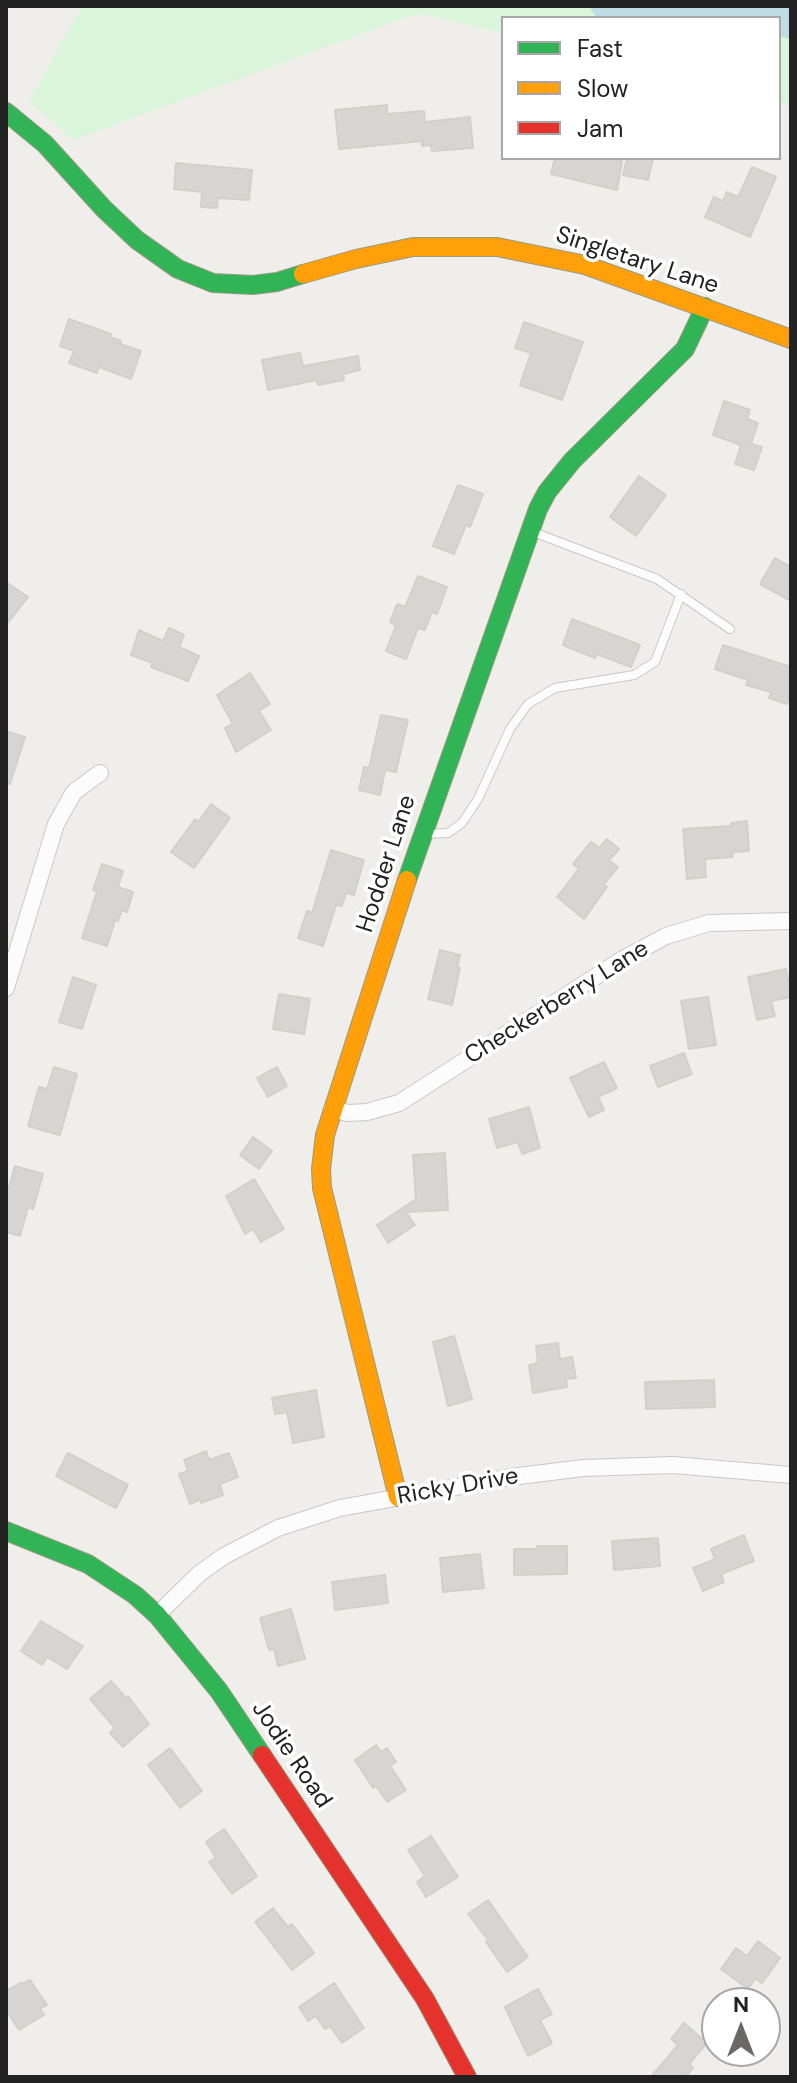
<!DOCTYPE html>
<style>
body{margin:0}
#map{position:relative;width:797px;height:2083px;overflow:hidden;background:#f0eeeb;font-family:"DM Sans",sans-serif}
canvas{display:block}
.frame{position:absolute;inset:0;border:8px solid #222;pointer-events:none}
.legend{position:absolute;left:501px;top:16px;width:280px;height:144px;box-sizing:border-box;background:#fff;border:2px solid #a7a7a7;margin:0;padding:10px 14px;list-style:none;font-size:24px;color:#222}
.legend li{display:flex;align-items:center;gap:16px;height:40px}
.legend b{width:40px;border:2px solid #a7a7a7}
.north{position:absolute;left:701px;top:1987px;width:80px;height:80px;box-sizing:border-box;background:#fff;border:2px solid #a7a7a7;border-radius:50%;rotate:0deg;font-size:22px;font-weight:700;line-height:32px;text-align:center;color:#222}
.north::after{content:'';display:block;margin:auto;width:28px;height:36px;background:#6a6968;clip-path:polygon(50% 0,100% 100%,50% 72%,0 100%)}
</style>
<div id="map">
<canvas width="797" height="2083"></canvas>
<div class="frame"></div>
<ul class="legend">
<li><b style="height:10px;background:#30b455"></b>Fast</li>
<li><b style="height:10px;background:#ff9f0a"></b>Slow</li>
<li><b style="height:10px;background:#e5322d"></b>Jam</li>
</ul>
<div class="north">N</div>
</div>
<script>
const ctx = document.querySelector('canvas').getContext('2d');
ctx.lineJoin = 'round';
function fillPath(path, color) {
  ctx.fillStyle = color;
  ctx.fill(path, 'evenodd');
}
function toPath(rows) {
  const path = new Path2D();
  for (const r of rows) {
    path.moveTo(r[0], r[1]);
    for (let i = 2; i < r.length; i += 2) path.lineTo(r[i], r[i + 1]);
  }
  return path;
}
function stroke(path, color, width, dash) {
  ctx.strokeStyle = color;
  ctx.lineWidth = width;
  ctx.lineCap = dash ? 'butt' : 'round';
  ctx.setLineDash(dash || []);
  ctx.stroke(path);
}
function drawText(font, color, halo, rows, align = 'center') {
  ctx.font = font + ' "DM Sans",sans-serif';
  ctx.lineWidth = 7;
  ctx.setLineDash([]);
  ctx.textBaseline = 'middle';
  ctx.strokeStyle = halo;
  ctx.fillStyle = color;
  for (const [text, x, y, turn = 0] of rows) {
    ctx.save();
    ctx.translate(x, y);
    ctx.rotate((+turn || 0) * Math.PI / 180);
    ctx.textAlign = isNaN(turn) ? turn : align;
    if (halo) ctx.strokeText(text, 0, 0);
    ctx.fillText(text, 0, 0);
    ctx.restore();
  }
}
fillPath(toPath([
 [82,6,791,6,791,107,779,101,779,18,503,18,503,33,418,13,73,140,29,101]
]), '#daf5da');
fillPath(toPath([
 [589,6,791,6,791,39,779,36,779,18,597,18]
]), '#bfdbe3');
const building = toPath([
 [387,105,387,114,424,111,425,122,470,117,473,148,432,151,431,145,422,146,422,141,339,149,335,110,387,105],
 [555,158,608,158,622,161,617,190,551,174,555,158],
 [627,158,653,158,648,180,623,175,627,158],
 [176,163,252,170,249,200,218,198,217,208,201,207,202,192,174,189,176,163],
 [752,167,776,177,750,237,705,217,714,197,723,201,727,192,738,197,752,167],
 [69,319,111,334,110,337,121,341,120,344,141,351,131,379,99,367,97,373,69,363,74,351,60,346,69,319],
 [524,322,583,342,562,400,520,385,531,353,515,348,524,322],
 [300,353,303,366,358,356,360,370,343,374,344,380,318,385,317,380,268,390,262,360,300,353],
 [724,401,750,410,747,419,758,423,751,444,762,447,754,470,735,464,741,445,713,435,724,401],
 [639,476,666,495,636,536,610,517,639,476],
 [458,485,483,494,470,527,466,525,454,554,433,546,458,485],
 [775,558,791,567,791,601,760,584,775,558],
 [418,576,447,587,437,614,432,612,425,630,418,628,406,659,386,651,396,625,390,622,397,604,405,607,418,576],
 [6,582,28,597,6,625,6,582],
 [572,619,640,645,631,667,597,654,595,658,563,645,572,619],
 [169,628,184,635,179,647,199,656,188,681,151,667,153,663,131,655,139,630,163,641,169,628],
 [723,645,791,667,791,690,787,704,769,698,771,692,746,685,748,680,715,669,723,645],
 [250,673,270,704,259,711,271,730,236,752,225,728,233,724,217,695,250,673],
 [381,715,408,720,396,772,385,770,380,795,359,790,364,767,369,768,381,715],
 [6,731,25,737,10,784,6,784,6,731],
 [211,804,230,818,194,868,171,852,195,819,198,822,211,804],
 [747,821,749,851,732,852,733,857,705,859,706,877,687,879,683,829,731,826,731,823,747,821],
 [607,839,619,849,609,860,618,867,604,884,607,887,584,919,557,897,579,869,573,864,591,842,599,848,607,839],
 [331,850,364,860,354,895,346,893,342,906,336,905,323,946,298,938,307,911,312,913,331,850],
 [102,864,123,871,118,887,133,892,127,912,122,910,118,921,115,920,107,946,82,938,97,891,93,890,102,864],
 [440,950,460,955,457,968,460,968,452,1005,428,999,440,950],
 [786,969,791,997,771,1001,775,1016,757,1020,748,977,786,969],
 [73,977,96,985,82,1029,59,1022,73,977],
 [279,994,310,999,304,1034,273,1029,279,994],
 [708,997,716,1045,689,1049,681,1001,708,997],
 [684,1053,692,1074,658,1087,650,1066,684,1053],
 [604,1062,617,1088,598,1097,604,1110,589,1117,570,1078,604,1062],
 [54,1067,77,1074,60,1135,28,1126,39,1087,47,1089,54,1067],
 [277,1067,287,1086,268,1097,257,1078,277,1067],
 [529,1107,540,1148,522,1154,518,1142,497,1148,489,1119,529,1107],
 [253,1137,272,1151,259,1169,240,1155,253,1137],
 [445,1153,448,1210,406,1212,415,1225,388,1243,377,1225,416,1199,413,1155,445,1153],
 [15,1166,43,1174,33,1209,28,1207,20,1236,6,1232,6,1198,15,1166],
 [254,1179,284,1229,261,1242,253,1229,245,1234,226,1196,254,1179],
 [454,1336,472,1399,448,1406,433,1342,454,1336],
 [558,1343,560,1359,572,1357,576,1378,566,1379,567,1387,533,1393,529,1365,538,1363,536,1346,558,1343],
 [714,1380,715,1407,646,1409,645,1382,714,1380],
 [316,1390,324,1437,293,1443,287,1412,275,1414,272,1398,316,1390],
 [206,1451,209,1460,229,1453,238,1477,220,1484,223,1495,201,1503,200,1499,190,1504,179,1474,188,1471,184,1460,206,1451],
 [68,1453,128,1485,116,1508,56,1476,68,1453],
 [744,1535,754,1561,721,1574,724,1582,703,1591,693,1568,715,1559,711,1549,744,1535],
 [658,1538,660,1566,614,1570,612,1541,658,1538],
 [537,1546,567,1546,567,1574,514,1575,514,1549,538,1549,537,1546],
 [480,1554,484,1588,443,1592,440,1558,480,1554],
 [385,1575,388,1603,335,1610,332,1582,385,1575],
 [291,1609,305,1659,278,1666,274,1649,269,1650,260,1618,291,1609],
 [41,1621,83,1646,67,1669,47,1657,42,1665,21,1651,41,1621],
 [111,1681,126,1698,128,1696,149,1724,123,1747,110,1733,115,1728,90,1699,111,1681],
 [376,1745,381,1752,387,1748,396,1762,390,1766,406,1790,387,1802,376,1786,373,1788,355,1760,376,1745],
 [170,1748,202,1791,180,1808,148,1765,170,1748],
 [224,1829,257,1876,232,1894,209,1862,216,1858,206,1842,224,1829],
 [431,1836,458,1877,426,1897,417,1882,425,1876,408,1850,431,1836],
 [488,1900,528,1957,507,1972,486,1942,488,1940,468,1914,488,1900],
 [273,1908,288,1927,292,1924,314,1953,292,1970,255,1922,273,1908],
 [758,1941,780,1958,762,1983,755,1979,748,1989,721,1969,736,1948,747,1956,758,1941],
 [30,1980,47,2005,40,2009,44,2015,19,2030,6,2010,6,1991,22,1982,23,1984,30,1980],
 [334,1983,364,2028,342,2043,330,2026,325,2029,316,2016,308,2021,299,2007,334,1983],
 [538,1989,552,2014,540,2020,552,2043,528,2056,505,2007,538,1989],
 [684,2023,707,2043,689,2064,693,2068,686,2077,651,2077,678,2045,671,2039,684,2023]
]);
fillPath(building, '#d7d4d2');
stroke(building, '#d3d0cc', 2);
const lane = toPath([
 [533,532,657,579,730,629],
 [425,834,448,833,462,823,478,799,510,729,528,704,555,688,634,675,655,662,681,594]
]);
const street = toPath([
 [6,988,56,824,74,792,100,773],
 [332,1109,348,1113,367,1112,399,1103,623,959,666,936,709,923,791,921],
 [157,1615,200,1573,224,1556,278,1528,340,1508,511,1477,583,1468,673,1465,791,1475]
]);
const fast = toPath([
 [6,112,45,144,104,209,137,240,178,269,213,283,253,285,277,282,303,274],
 [407,880,538,509,547,492,572,461,685,349,705,307],
 [6,1531,88,1564,135,1595,157,1615,219,1691,262,1755]
]);
const slow = toPath([
 [303,274,356,259,413,247,497,247,585,265,791,339],
 [398,1497,322,1188,321,1169,325,1135,407,880]
]);
const jam = toPath([
 [262,1755,425,1999,467,2077]
]);
stroke(lane, '#c9c8c7', 10);
stroke(street, '#c9c8c7', 18);
stroke(fast, '#999a82', 20);
stroke(slow, '#999a82', 20);
stroke(jam, '#999a82', 20);
stroke(lane, '#fdfcfc', 8);
stroke(street, '#fdfcfc', 16);
stroke(fast, '#30b455', 18);
stroke(slow, '#ff9f0a', 18);
stroke(jam, '#e5322d', 18);
drawText('24px', '#222', '#fff', [
 ["Singletary Lane",637,261,18],
 ["Hodder Lane",387,864,-72],
 ["Checkerberry Lane",557,1003,-32],
 ["Ricky Drive",458,1487,-10],
 ["Jodie Road",291,1755,56]
]);
</script>
